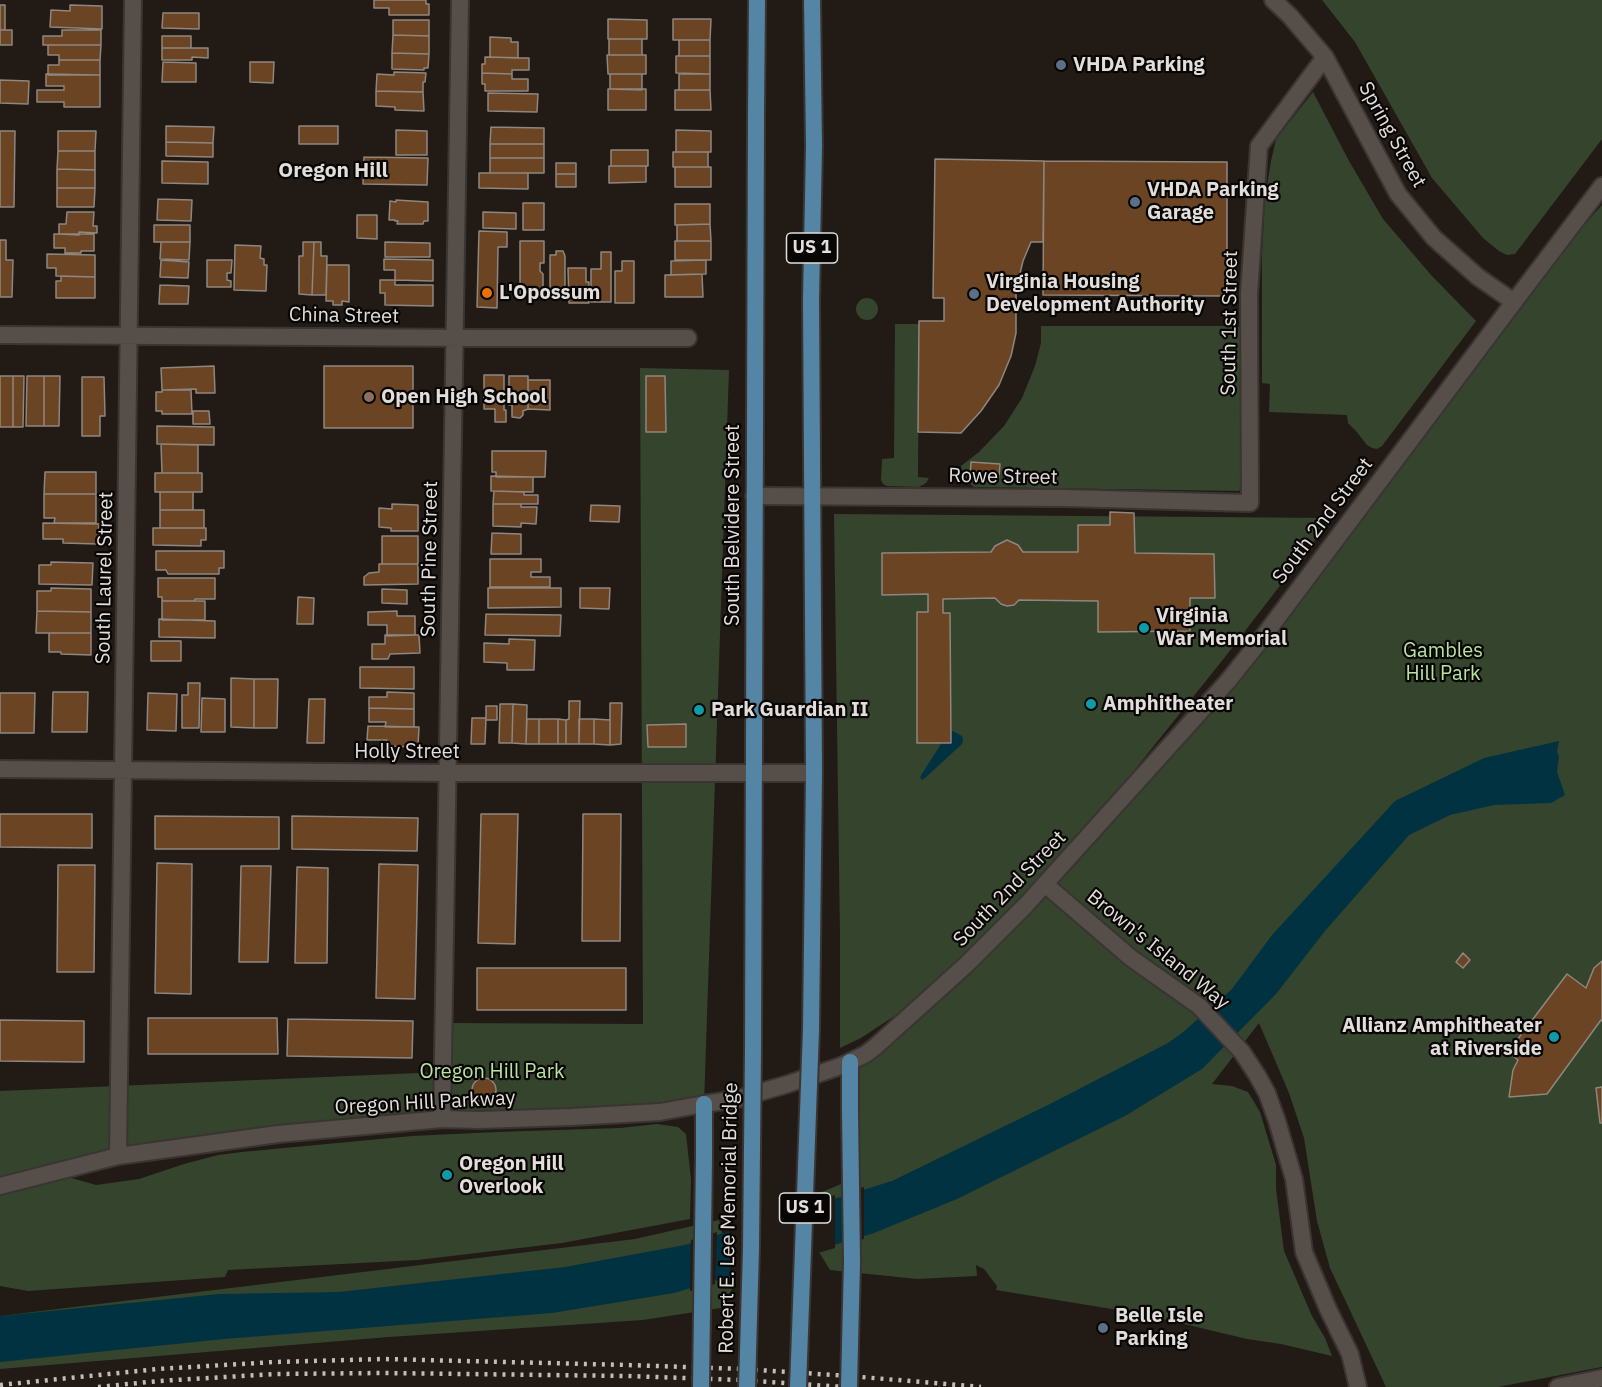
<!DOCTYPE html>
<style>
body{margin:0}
canvas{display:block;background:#211a15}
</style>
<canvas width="1602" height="1387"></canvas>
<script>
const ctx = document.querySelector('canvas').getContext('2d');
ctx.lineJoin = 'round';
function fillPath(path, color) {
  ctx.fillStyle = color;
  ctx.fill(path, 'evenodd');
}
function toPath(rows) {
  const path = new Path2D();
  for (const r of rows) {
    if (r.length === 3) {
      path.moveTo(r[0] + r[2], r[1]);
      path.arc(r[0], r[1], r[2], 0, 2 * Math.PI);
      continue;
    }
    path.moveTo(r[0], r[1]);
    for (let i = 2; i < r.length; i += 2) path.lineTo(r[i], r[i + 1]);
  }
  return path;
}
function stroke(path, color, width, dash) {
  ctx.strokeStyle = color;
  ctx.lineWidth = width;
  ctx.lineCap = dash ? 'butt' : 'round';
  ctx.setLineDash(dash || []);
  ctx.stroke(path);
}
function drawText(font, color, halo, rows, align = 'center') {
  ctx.font = font + ' "IBM Plex Sans",sans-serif';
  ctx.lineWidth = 4.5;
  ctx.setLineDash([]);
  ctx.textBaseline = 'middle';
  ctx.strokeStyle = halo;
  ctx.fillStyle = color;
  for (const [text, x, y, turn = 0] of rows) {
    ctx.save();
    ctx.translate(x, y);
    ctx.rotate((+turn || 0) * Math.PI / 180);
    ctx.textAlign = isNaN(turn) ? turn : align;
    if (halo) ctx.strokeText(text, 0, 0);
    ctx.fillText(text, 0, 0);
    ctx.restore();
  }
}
fillPath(toPath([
 [1322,0,1602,0,1602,139,1515,254,1507,255,1499,251,1483,238,1432,178,1355,42],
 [1313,92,1349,161,1383,219,1432,276,1476,321,1382,446,1377,449,1372,448,1367,445,1356,431,1348,423,1347,415,1269,412,1270,384,1262,383,1262,255,1265,198,1271,161,1276,139],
 [1602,205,1602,1367,1498,1387,1386,1387,1330,1268,1317,1221,1304,1138,1289,1093,1259,1023,1212,1084,1232,1086,1248,1092,1260,1112,1276,1165,1276,1189,1284,1251,1312,1316,1325,1338,1332,1356,1281,1344,1247,1339,1142,1314,996,1290,997,1286,984,1269,976,1265,977,1276,917,1279,830,1270,790,1205,851,1180,850,1062,875,1047,1161,756,1514,302],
 [867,309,11],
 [895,324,919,324,918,477,929,478,926,483,919,487,887,486,883,484,881,480,882,459,894,458],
 [1041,326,1229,326,1240,327,1241,488,1239,491,974,487,969,483,963,479,961,466,979,452,1004,426,1022,398,1035,366,1041,343],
 [640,368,729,370,704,1104,442,1119,54,1173,96,1185,139,1179,184,1164,218,1155,242,1152,412,1136,497,1132,620,1128,657,1124,678,1127,686,1134,691,1179,690,1219,562,1243,417,1260,228,1270,225,1277,28,1291,0,1286,0,1091,442,1072,443,1023,643,1024],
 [834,514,1332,518,1225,657,1109,802,1044,876,925,996,861,1038,840,1048,840,937],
 [719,1220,734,1286,721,1308,643,1320,389,1337,0,1369,0,1316,635,1239]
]), '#35442c');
fillPath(toPath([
 [948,730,953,731,962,736,963,739,962,744,925,778,922,780,920,777,941,744,941,741],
 [1559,741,1557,752,1559,756,1557,772,1565,795,1551,803,1494,805,1450,815,1409,835,1325,931,1276,994,1202,1069,1125,1116,957,1199,874,1233,674,1293,552,1313,224,1339,0,1362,0,1316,219,1294,339,1292,565,1267,685,1245,892,1181,1052,1103,1168,1043,1182,1033,1232,989,1272,935,1395,801,1484,758]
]), '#003241');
fillPath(toPath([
 [864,1187,864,1239,842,1246,842,1193],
 [835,1195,835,1248,730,1279,729,1228],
 [717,1232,715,1284,690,1291,691,1240]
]), '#211a15');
const building = toPath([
 [374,0,426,0,426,4,429,4,429,15,389,15,389,8,374,8,374,0],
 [0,5,5,5,5,30,0,30,0,5],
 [70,5,102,6,102,29,50,27,51,10,70,11,70,5],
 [163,13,199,13,199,29,162,28,163,13],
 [608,19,647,20,647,39,608,39,608,19],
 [673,19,711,19,710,40,673,40,673,19],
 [393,20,429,20,429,36,393,35,393,20],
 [0,30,12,30,12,45,0,45,0,30],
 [62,30,101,30,101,45,43,45,43,36,62,36,62,30],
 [393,35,429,36,429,54,392,53,393,35],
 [162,36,191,36,191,48,162,48,162,36],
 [490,37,511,38,511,42,518,42,518,58,490,57,490,37],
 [609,39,642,39,642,55,609,55,609,39],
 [679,40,710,40,710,56,679,56,679,40],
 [48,45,101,45,100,60,59,60,59,55,48,55,48,45],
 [162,48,208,48,208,58,192,57,192,60,162,60,162,48],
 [392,53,429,54,428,68,424,68,424,70,392,69,392,53],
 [607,55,646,55,646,74,608,74,607,55],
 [676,56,710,56,710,74,676,73,676,56],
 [485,57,529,58,529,70,512,70,512,74,482,73,482,64,485,64,485,57],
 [59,60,100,60,100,75,48,75,48,65,59,65,59,60],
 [163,62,196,63,196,82,162,82,163,62],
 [250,62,274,62,273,83,250,82,250,62],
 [394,72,426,73,425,82,423,82,423,92,376,91,377,74,394,75,394,72],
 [482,73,512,74,512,79,528,79,528,91,485,91,485,84,482,84,482,73],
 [46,74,100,75,100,107,64,107,64,102,37,102,37,90,64,90,64,86,46,86,46,74],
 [610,74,642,74,642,90,610,89,610,74],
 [679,74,710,74,710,90,679,90,679,74],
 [0,80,29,81,28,104,0,103,0,80],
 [608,89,646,89,646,110,608,110,608,89],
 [675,90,710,90,711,110,675,110,675,90],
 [376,91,423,92,424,111,395,110,395,107,376,106,376,91],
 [488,93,538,94,537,112,488,111,488,93],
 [166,126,214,127,213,143,166,142,166,126],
 [299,126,338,126,338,144,299,144,299,126],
 [491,127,544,128,544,144,490,144,491,127],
 [396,130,427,131,427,155,396,155,396,130],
 [676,130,711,131,711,152,676,152,676,130],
 [0,131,15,131,14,207,0,207,0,131],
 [58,131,96,131,95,151,58,151,58,131],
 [166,142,213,143,213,157,166,156,166,142],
 [490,144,544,144,544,158,490,158,490,144],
 [611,150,648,150,648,166,611,166,611,150],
 [58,151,95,151,95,170,57,169,58,151],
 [673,152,708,152,708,167,673,167,673,152],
 [364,157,428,158,427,185,363,184,364,157],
 [490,158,544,158,544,173,490,173,490,158],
 [935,159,1044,161,1043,242,1031,242,1023,261,1016,290,1016,333,1011,356,999,385,981,411,961,433,918,432,919,321,944,321,944,298,933,298,935,159],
 [162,161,208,162,208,184,162,183,162,161],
 [1044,161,1227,162,1227,296,1043,295,1044,161],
 [556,163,576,163,576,174,556,174,556,163],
 [609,166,646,166,646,182,609,183,609,166],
 [675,167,711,167,711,187,675,187,675,167],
 [57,169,95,170,95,188,57,188,57,169],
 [479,173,528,173,528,189,479,188,479,173],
 [556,174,576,174,576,187,556,187,556,174],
 [57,188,95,188,94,207,57,207,57,188],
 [158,199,192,200,191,221,157,220,158,199],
 [396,200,428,202,428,221,424,221,423,224,397,224,398,221,395,221,395,220,389,220,390,201,396,202,396,200],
 [523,203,544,203,544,230,523,230,523,203],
 [675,204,710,204,710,224,675,225,675,204],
 [67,212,94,212,93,226,97,226,97,233,79,232,79,235,59,234,59,224,66,224,67,212],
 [483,212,516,213,516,229,483,228,483,212],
 [357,215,377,215,377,239,357,238,357,215],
 [710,224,711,241,677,241,677,225,710,224],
 [154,225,190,225,190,242,154,242,154,225],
 [479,231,507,232,507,247,498,247,497,308,477,307,479,231],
 [54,234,94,234,94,251,81,251,81,253,65,253,65,248,54,248,54,234],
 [0,240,6,240,6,260,13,260,12,297,0,297,0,240],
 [520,241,544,241,544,263,540,263,540,271,543,274,543,292,541,293,541,298,535,298,535,294,520,294,520,241],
 [675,241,711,241,711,260,675,260,675,241],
 [161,242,190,242,189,260,160,259,161,242],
 [303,242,314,242,312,295,299,294,299,256,303,256,303,242],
 [314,242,321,242,321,256,327,256,326,295,312,295,314,242],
 [385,242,430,243,430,257,385,257,385,242],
 [235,245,261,246,260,258,264,259,264,265,267,265,266,291,234,290,235,245],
 [556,251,563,251,565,256,565,297,550,297,550,255,556,255,556,251],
 [601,252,611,252,611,302,591,302,591,269,601,269,601,252],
 [47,254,95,255,95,277,56,276,56,268,47,268,47,254],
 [384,259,433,260,433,281,395,280,395,270,384,270,384,259],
 [161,260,189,262,188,278,160,277,161,260],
 [207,260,232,260,231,273,227,273,227,280,231,281,231,287,207,287,207,260],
 [706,260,706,274,671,275,671,261,706,260],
 [622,261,634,261,634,303,615,303,615,271,622,271,622,261],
 [327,265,349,265,349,302,342,301,342,305,333,305,333,301,326,301,327,265],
 [568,268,586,268,586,282,589,282,589,303,569,303,568,268],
 [702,274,703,297,665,297,665,275,702,274],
 [61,276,95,277,95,298,56,298,56,281,61,281,61,276],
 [380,280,395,280,395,285,433,285,433,306,385,305,385,293,380,293,380,280],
 [160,285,189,286,188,304,159,304,160,285],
 [214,366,215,393,196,393,196,389,162,390,161,368,214,366],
 [324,366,413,366,413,428,324,428,324,366],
 [484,375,504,375,504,410,506,410,506,422,495,422,495,409,484,409,484,375],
 [0,376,13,376,13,427,0,427,0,376],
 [13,376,24,376,23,427,13,427,13,376],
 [27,376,44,376,44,426,26,426,27,376],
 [44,376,60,376,59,426,44,426,44,376],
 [509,376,528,376,528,409,523,411,523,415,520,418,512,417,512,405,509,405,509,376],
 [646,376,665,376,666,432,646,432,646,376],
 [82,377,104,377,105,416,100,416,100,436,82,436,82,377],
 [528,380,550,380,550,410,528,409,528,380],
 [162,390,191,390,192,414,162,414,162,411,156,411,156,392,162,392,162,390],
 [193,411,209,411,210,424,193,424,193,411],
 [157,426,214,427,214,445,157,444,157,426],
 [161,444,198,445,198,473,162,473,161,444],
 [492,451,546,451,545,477,496,477,496,472,492,472,492,451],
 [971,462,1000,464,999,478,970,477,971,462],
 [45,472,96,472,96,494,44,494,45,472],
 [155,473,202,473,202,492,155,492,155,473],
 [491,476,533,477,533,492,491,491,491,476],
 [494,491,524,492,524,495,538,495,538,504,493,504,494,491],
 [160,492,193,492,193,510,160,510,160,492],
 [44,494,96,494,96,523,54,523,55,518,44,518,44,494],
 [392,504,418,505,418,531,391,531,391,528,379,527,379,508,392,509,392,504],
 [493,504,521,504,521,507,537,507,536,524,521,523,521,527,493,526,493,504],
 [591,505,620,506,619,522,590,521,591,505],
 [160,510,204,510,204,528,160,528,160,510],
 [1110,512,1134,513,1135,553,1214,554,1215,598,1190,598,1190,631,1098,632,1098,601,1019,600,1014,605,1007,606,1001,604,995,598,943,599,943,613,950,613,951,743,917,743,917,612,928,612,928,594,882,595,882,553,991,552,995,546,1007,540,1018,545,1023,552,1078,552,1078,525,1110,525,1110,512],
 [43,523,99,524,98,544,63,543,63,539,43,539,43,523],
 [153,528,206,528,206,540,201,540,201,546,153,545,153,528],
 [492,533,521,534,521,554,491,554,492,533],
 [382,536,418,536,418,564,382,564,382,536],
 [156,551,224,551,224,568,219,568,219,574,168,574,166,570,156,570,156,551],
 [490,559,541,559,541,572,531,572,531,577,550,577,550,587,490,587,490,559],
 [51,562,93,563,92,585,39,584,39,565,51,565,51,562],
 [379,564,418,564,418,584,364,585,364,577,369,573,379,572,379,564],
 [158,578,215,578,215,599,195,599,195,601,162,601,162,597,158,597,158,578],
 [51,588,91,589,91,612,37,611,37,591,51,591,51,588],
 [488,588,561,588,561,607,488,608,488,588],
 [580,588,610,588,609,609,580,608,580,588],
 [382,589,407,590,407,604,382,603,382,589],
 [298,597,314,598,313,624,297,624,298,597],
 [162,601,205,601,205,620,162,620,162,601],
 [37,611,91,612,91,633,36,633,37,611],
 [397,611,397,616,415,616,415,635,387,636,387,625,368,625,368,612,397,611],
 [486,614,561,615,560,636,485,635,486,614],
 [159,619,215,621,215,638,159,637,159,619],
 [49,633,91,633,91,655,61,654,61,652,49,652,49,633],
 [385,635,419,635,420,653,390,654,388,659,372,659,372,644,385,644,385,635],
 [509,639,535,640,534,670,507,670,507,663,484,662,484,643,509,644,509,639],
 [151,641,181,641,181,661,151,661,151,641],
 [360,667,414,667,414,689,360,688,360,667],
 [231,678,254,679,254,728,231,727,231,678],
 [254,679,278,679,277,728,254,728,254,679],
 [188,683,200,683,199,728,182,728,182,695,188,695,188,683],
 [53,692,88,692,87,732,52,732,53,692],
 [387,692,414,693,414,709,369,708,369,697,387,697,387,692],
 [0,693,35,693,34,733,0,733,0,693],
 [148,693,177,694,176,731,147,730,148,693],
 [202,698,225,699,225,732,201,732,202,698],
 [309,699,325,699,324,743,307,743,309,699],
 [569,701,580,701,579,744,566,744,566,720,569,719,569,701],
 [610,703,622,703,621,744,610,745,610,703],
 [500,704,513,704,512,743,499,743,500,704],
 [513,704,527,705,526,744,512,743,513,704],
 [486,706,497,706,497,720,486,720,486,706],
 [369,708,414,709,414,727,385,727,386,722,369,722,369,708],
 [472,718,486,718,485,744,471,744,472,718],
 [527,719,539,719,539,744,526,744,527,719],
 [539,719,558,719,558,744,539,744,539,719],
 [558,719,566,720,566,744,558,744,558,719],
 [579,719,594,719,594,744,579,744,579,719],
 [594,719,610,720,610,745,594,744,594,719],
 [686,724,686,747,648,747,647,725,686,724],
 [368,726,419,727,418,747,386,746,387,740,367,740,368,726],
 [0,814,92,814,92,848,0,847,0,814],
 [481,814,518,814,515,944,478,943,481,814],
 [583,814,621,814,620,941,582,941,583,814],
 [155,816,279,817,279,849,155,849,155,816],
 [292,816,418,818,417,851,292,849,292,816],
 [157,863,192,864,191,994,155,993,157,863],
 [379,864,418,865,415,999,376,998,379,864],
 [58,865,95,865,94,972,57,972,58,865],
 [241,866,271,866,268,962,239,962,241,866],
 [297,867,328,868,327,963,295,963,297,867],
 [1463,953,1470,960,1463,968,1456,962,1463,953],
 [1602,961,1602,1021,1601,1020,1547,1094,1509,1097,1513,1070,1518,1060,1508,1052,1567,974,1586,988,1594,968,1602,961],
 [477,968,626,968,626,1010,477,1010,477,968],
 [148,1018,277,1018,278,1054,148,1054,148,1018],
 [288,1019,413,1021,412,1058,287,1056,288,1019],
 [0,1020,84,1021,84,1062,0,1061,0,1020],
 [484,1090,12],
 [1602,1087,1602,1123,1600,1123,1596,1088,1602,1087]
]);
fillPath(building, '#6a4423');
stroke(building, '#8e867f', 1.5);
const minor = toPath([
 [1273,0,1290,16,1325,57,1398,194,1434,238,1478,277,1514,302],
 [0,335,472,338,688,338],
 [754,496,1065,498,1250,503,1249,294,1259,146,1325,57],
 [0,769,448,773,814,773],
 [442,1119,460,0],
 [118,1156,133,0],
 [0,1186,118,1156,278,1134,442,1119,479,1120,571,1117,660,1112,704,1104]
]);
const tertiary = toPath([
 [1046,885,1131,958,1199,1006,1242,1052,1257,1075,1267,1093,1277,1121,1294,1179,1304,1252,1328,1309,1350,1354,1358,1387],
 [704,1104,737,1099,788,1084,841,1066,866,1054,875,1047,967,964,1026,905,1228,681,1260,641,1514,302,1602,186],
 [1558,1387,1602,1378]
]);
const primary = toPath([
 [811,1030,814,773,811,300,814,146,812,0],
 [753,1050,756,114,757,0],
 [850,1062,850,1111],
 [704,1158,704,1104]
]);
stroke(minor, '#3a3533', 20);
stroke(tertiary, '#3a3533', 20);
stroke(primary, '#3a3533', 20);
stroke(minor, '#564e48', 16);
stroke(tertiary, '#564e48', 16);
stroke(primary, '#5585a4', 16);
stroke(toPath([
 [0,1385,158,1369,274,1362,383,1359,628,1365,742,1369,849,1376,981,1387],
 [98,1387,159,1381,275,1374,384,1373,628,1376,740,1380,844,1387]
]), '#c3beba', 4.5, [3, 6]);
const primaryBridge = toPath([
 [701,1387,704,1158],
 [747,1387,751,1249,753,1050],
 [798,1387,811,1030],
 [849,1387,852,1262,850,1111]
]);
stroke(primaryBridge, '#3a3533', 20, []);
stroke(primaryBridge, '#5585a4', 16);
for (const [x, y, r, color] of [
 [1061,65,6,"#5c6f8a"],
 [1135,202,6,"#5c6f8a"],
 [487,293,6,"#e8710a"],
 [974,294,6,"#5c6f8a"],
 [369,397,6,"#8d6e63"],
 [1144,628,6,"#0f9aa8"],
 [1091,704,6,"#0f9aa8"],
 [699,710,6,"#0f9aa8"],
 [1554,1037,6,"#0f9aa8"],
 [447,1175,6,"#0f9aa8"],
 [1103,1328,6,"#5c6f8a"]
]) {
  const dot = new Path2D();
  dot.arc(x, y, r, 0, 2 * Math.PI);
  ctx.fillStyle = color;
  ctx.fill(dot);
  stroke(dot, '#080604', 2);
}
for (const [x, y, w] of [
 [812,248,51],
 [805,1208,51]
]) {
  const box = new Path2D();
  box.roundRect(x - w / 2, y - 15, w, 30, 4.5);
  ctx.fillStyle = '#080604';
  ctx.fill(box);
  stroke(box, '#e3dedb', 1.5);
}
drawText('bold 18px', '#e3dedb', null, [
 ["US 1",812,248],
 ["US 1",805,1208]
]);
drawText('bold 20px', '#e3dedb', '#080604', [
 ["VHDA Parking",1073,65],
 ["VHDA Parking",1147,190],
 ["Garage",1147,213],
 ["Virginia Housing",986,282],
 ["Development Authority",986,305],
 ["L'Opossum",499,293],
 ["Open High School",381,397],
 ["Virginia",1156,616],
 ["War Memorial",1156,639],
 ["Amphitheater",1103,704],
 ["Park Guardian II",711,710],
 ["Allianz Amphitheater",1542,1026,"right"],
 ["at Riverside",1542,1049,"right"],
 ["Oregon Hill",459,1164],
 ["Overlook",459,1187],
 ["Belle Isle",1115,1316],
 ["Parking",1115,1339]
], 'left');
drawText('20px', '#e3dedb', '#080604', [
 ["Spring Street",1392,135,61],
 ["China Street",344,316,1],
 ["South 1st Street",1230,323,-89],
 ["Rowe Street",1003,477,1],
 ["South 2nd Street",1323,521,-53],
 ["South Belvidere Street",733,525,-90],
 ["South Pine Street",430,559,-89],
 ["South Laurel Street",105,578,-89],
 ["Holly Street",407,752],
 ["South 2nd Street",1010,889,-46],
 ["Brown's Island Way",1158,950,39],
 ["Oregon Hill Parkway",425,1103,-3],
 ["Robert E. Lee Memorial Bridge",729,1218,-89]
]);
drawText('20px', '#b8e29f', '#080604', [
 ["Gambles",1443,651],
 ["Hill Park",1443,674],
 ["Oregon Hill Park",492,1072]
]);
drawText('bold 21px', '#e3dedb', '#080604', [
 ["Oregon Hill",333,171]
]);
</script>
